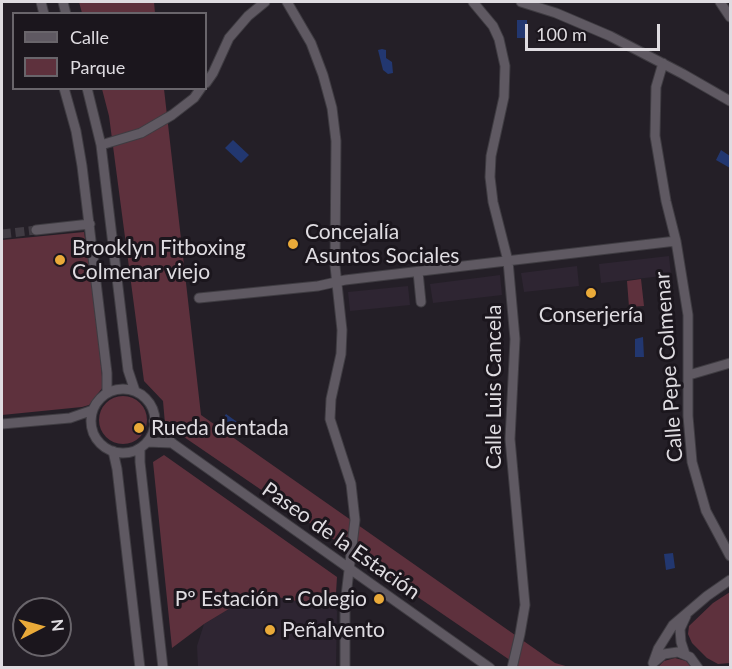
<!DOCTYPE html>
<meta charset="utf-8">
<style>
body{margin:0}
#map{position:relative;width:732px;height:669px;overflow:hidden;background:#241f27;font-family:Lato,sans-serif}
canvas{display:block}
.frame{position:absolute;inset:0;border:3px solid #dfdce1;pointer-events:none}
.legend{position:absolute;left:12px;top:12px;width:195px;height:78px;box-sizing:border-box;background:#1b161d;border:2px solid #69656b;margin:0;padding:8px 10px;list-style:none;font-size:18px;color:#dfdce1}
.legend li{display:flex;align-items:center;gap:12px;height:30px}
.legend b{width:30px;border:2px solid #69656b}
.north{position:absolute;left:12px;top:597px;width:60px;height:60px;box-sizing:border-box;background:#1b161d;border:2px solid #69656b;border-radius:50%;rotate:84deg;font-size:16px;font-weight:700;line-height:24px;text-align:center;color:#dfdce1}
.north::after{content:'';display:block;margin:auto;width:21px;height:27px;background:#eaaa39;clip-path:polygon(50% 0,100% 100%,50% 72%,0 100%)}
.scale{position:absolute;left:525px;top:24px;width:135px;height:27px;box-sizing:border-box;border:3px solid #dfdce1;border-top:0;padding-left:8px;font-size:18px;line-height:21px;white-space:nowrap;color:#dfdce1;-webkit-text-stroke:4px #1b161d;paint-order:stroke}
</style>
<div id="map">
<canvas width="732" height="669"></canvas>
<div class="frame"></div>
<ul class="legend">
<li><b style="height:8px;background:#5f5962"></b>Calle</li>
<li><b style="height:16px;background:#5e313d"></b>Parque</li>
</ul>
<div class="north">N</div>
<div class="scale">100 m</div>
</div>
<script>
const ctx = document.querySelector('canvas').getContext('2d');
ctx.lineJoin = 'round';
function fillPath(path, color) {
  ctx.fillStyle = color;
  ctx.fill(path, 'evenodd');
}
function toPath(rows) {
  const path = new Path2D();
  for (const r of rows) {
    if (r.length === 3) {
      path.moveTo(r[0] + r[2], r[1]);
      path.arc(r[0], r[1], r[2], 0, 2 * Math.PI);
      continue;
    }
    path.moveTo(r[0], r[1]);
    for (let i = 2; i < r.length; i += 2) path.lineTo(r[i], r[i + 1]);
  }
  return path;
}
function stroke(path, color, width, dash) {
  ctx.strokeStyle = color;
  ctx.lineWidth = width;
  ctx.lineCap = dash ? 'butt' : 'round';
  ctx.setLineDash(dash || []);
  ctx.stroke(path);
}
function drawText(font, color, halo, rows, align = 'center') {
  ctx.font = font + ' Lato,sans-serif';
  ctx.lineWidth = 6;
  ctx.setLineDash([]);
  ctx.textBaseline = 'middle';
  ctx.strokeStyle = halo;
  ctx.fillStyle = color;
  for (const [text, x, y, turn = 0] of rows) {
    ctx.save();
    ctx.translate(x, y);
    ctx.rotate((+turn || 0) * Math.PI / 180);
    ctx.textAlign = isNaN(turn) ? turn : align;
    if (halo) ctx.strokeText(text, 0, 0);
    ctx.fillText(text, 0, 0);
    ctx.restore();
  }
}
fillPath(toPath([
 [669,256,671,275,601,283,599,264],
 [577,266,579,286,524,292,521,273],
 [500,275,502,295,433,303,430,284],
 [408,286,410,305,350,311,348,292],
 [252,595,277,597,335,609,337,611,336,667,198,667,197,646,204,624]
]), '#2e2532');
fillPath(toPath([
 [79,2,154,2,155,13,82,13],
 [102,89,164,89,201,415,555,663,569,667,520,667,165,424,163,401,144,381,109,116],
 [84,232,95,303,103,387,89,405,82,407,2,415,2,240],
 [641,279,644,306,629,307,627,281],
 [123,420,24],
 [164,455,337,577,335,609,277,597,252,595,204,624,172,648,153,462],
 [730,592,730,663,718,664,707,658,692,643,688,634,689,626,713,603],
 [675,658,686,661,691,667,658,667,664,661]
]), '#5e313d');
fillPath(toPath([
 [517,20,527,20,527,38,517,38],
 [382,49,386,50,386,58,392,62,393,73,388,74,383,70,378,50],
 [233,140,249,155,241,163,225,148],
 [721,150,730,156,730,168,716,160],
 [643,337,644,357,635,357,635,339],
 [226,414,240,424,234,433,220,423],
 [673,553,675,568,666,570,664,554]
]), '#223770');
stroke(toPath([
 [2,234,36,230]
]), '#403b43', 9, [9, 4.5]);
const street = toPath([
 [41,2,44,14],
 [63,2,66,14],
 [287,2,311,43,323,75,332,108,336,141,335,266,342,330,341,354,331,399,330,419,351,484,355,520,345,604,345,668],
 [473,2,493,26,499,39,505,66,504,97,491,156,490,177,493,202,508,261,515,339,510,439,525,605,520,634,512,668],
 [521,2,556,13,610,36,683,74,730,101],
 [720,2,730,17],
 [663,63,656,87,655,136,666,201,676,241,688,315,688,416,692,462,706,511,730,556],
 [206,83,213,73,229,38,248,16,265,2],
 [64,88,76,131,82,166,107,373,107,393],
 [87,88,101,145,128,370,135,391],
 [101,145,141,133,172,115,194,98,201,88],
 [36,230,90,224],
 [418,272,421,302],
 [199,298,318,286,345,280,676,241],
 [689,375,730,363],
 [123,421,32],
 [154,421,172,443,490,668],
 [2,424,70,418,93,410],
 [147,442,172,443],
 [140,448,140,462,163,668],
 [113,451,117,469,140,668],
 [685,654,681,642,680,629,686,616],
 [653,663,658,649,673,625,707,596,730,580],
 [653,663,664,654,678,652,690,657,698,668]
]);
stroke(street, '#3f3c42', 11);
stroke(street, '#5f5962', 9);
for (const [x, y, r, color] of [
 [293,244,6,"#eaaa39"],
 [60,260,6,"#eaaa39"],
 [591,293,6,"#eaaa39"],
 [139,428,6,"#eaaa39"],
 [379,599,6,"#eaaa39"],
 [270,630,6,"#eaaa39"]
]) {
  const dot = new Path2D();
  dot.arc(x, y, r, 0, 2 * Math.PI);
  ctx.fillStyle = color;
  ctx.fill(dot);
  stroke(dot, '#1b161d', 2);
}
drawText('21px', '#dfdce1', '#1b161d', [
 ["Concejalía",305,232],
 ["Asuntos Sociales",305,256],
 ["Brooklyn Fitboxing",72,248],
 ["Colmenar viejo",72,272],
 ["Conserjería",591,315,"center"],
 ["Rueda dentada",151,428],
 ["Pº Estación - Colegio",367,599,"right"],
 ["Peñalvento",282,630]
], 'left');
drawText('21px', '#dfdce1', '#1b161d', [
 ["Calle Pepe Colmenar",669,367,-94],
 ["Calle Luis Cancela",494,387,-90],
 ["Paseo de la Estación",341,541,35]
]);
</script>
